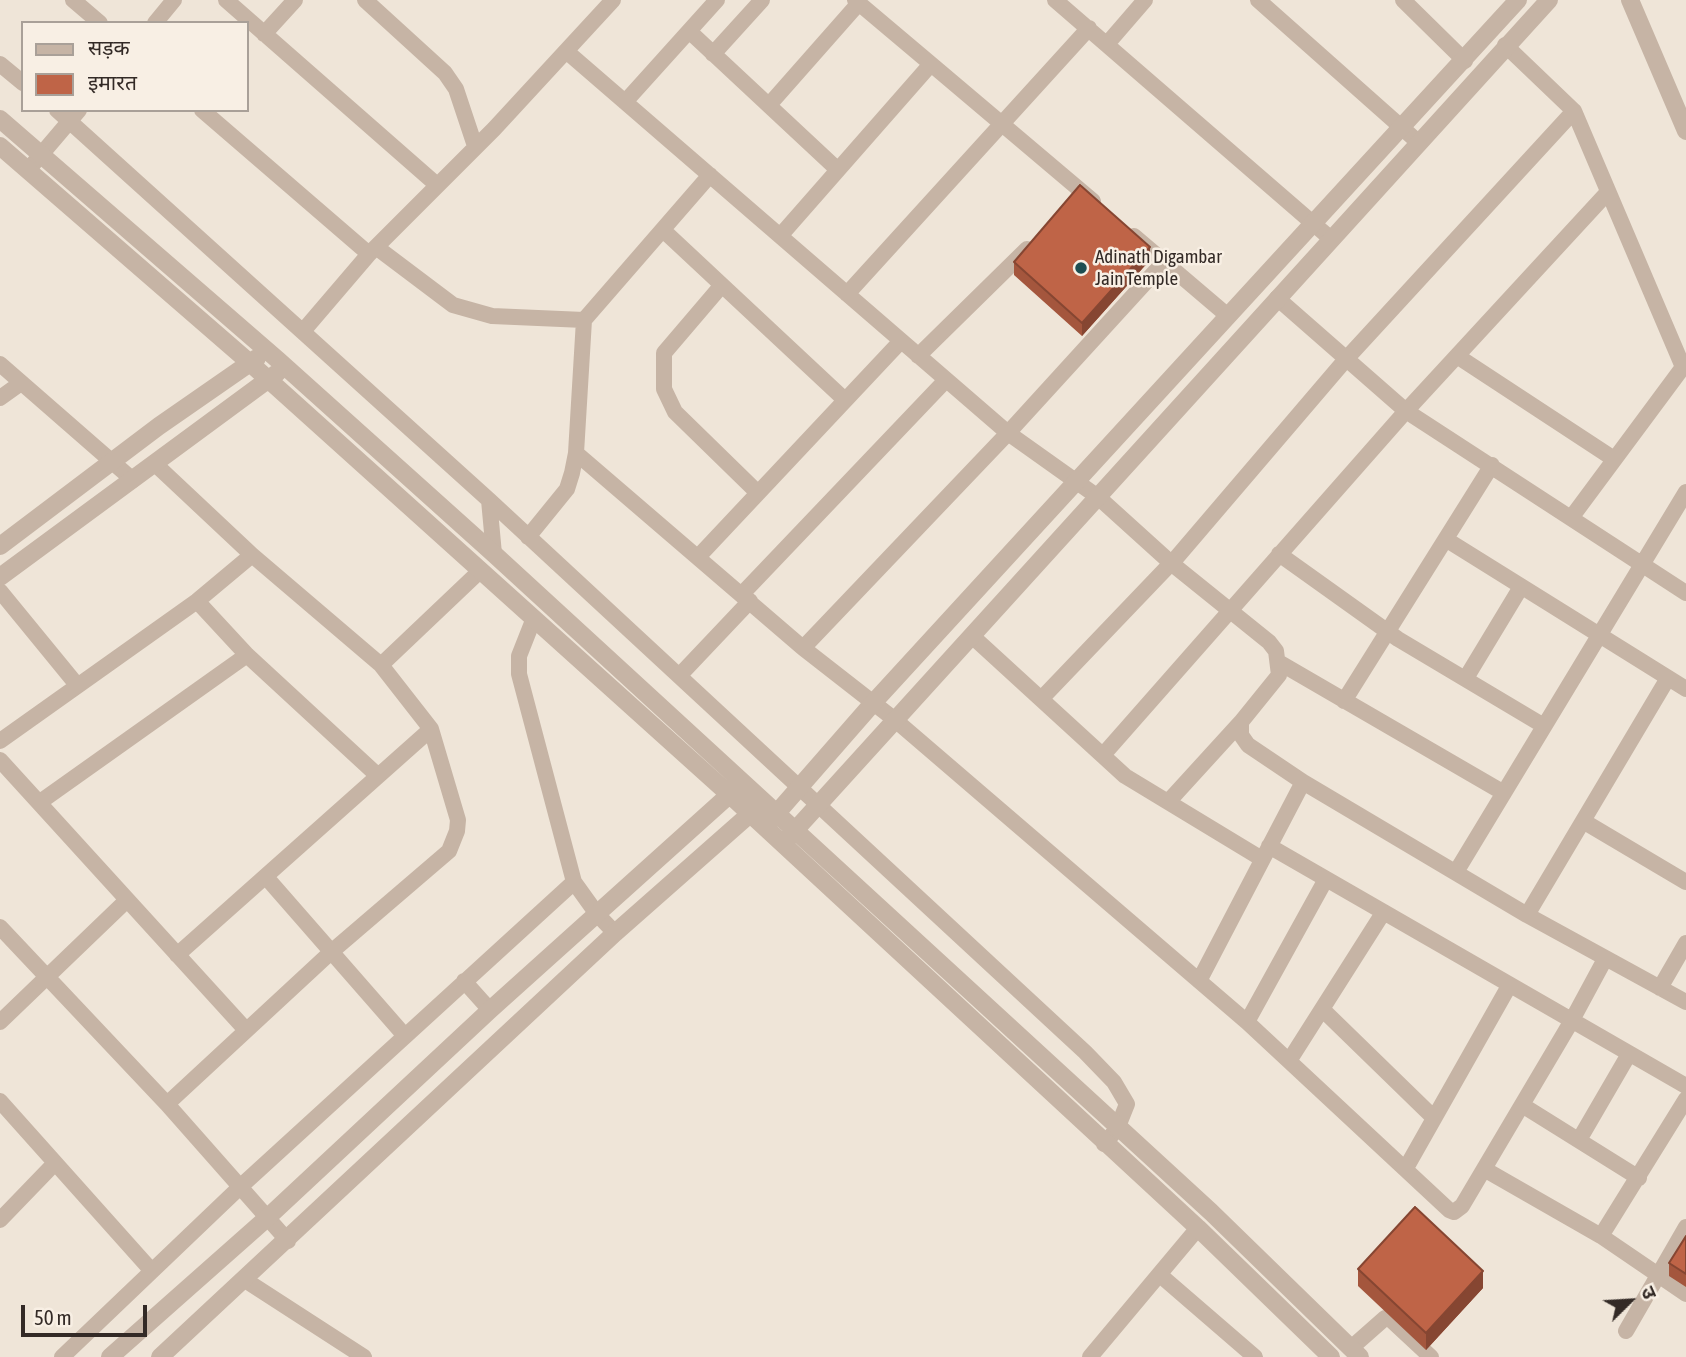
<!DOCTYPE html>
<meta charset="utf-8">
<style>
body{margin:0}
#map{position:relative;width:1686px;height:1357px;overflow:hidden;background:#efe5d8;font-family:"Asap Condensed","Noto Sans Devanagari",sans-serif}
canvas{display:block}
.legend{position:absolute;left:21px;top:21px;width:228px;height:91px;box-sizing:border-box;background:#f8efe4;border:2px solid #a9a098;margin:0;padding:9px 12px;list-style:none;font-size:21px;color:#332a26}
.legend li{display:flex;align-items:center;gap:14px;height:35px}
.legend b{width:35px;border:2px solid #a9a098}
.north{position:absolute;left:1595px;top:1266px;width:70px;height:70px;-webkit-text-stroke:5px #f8efe4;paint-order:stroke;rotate:66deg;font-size:19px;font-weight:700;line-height:28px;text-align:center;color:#332a26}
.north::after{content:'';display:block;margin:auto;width:24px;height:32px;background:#332a26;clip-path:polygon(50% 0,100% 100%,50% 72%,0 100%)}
.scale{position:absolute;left:21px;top:1305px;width:126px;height:32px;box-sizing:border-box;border:4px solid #332a26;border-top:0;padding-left:9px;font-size:21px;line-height:24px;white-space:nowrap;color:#332a26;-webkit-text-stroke:5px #f8efe4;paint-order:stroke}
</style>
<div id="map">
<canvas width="1686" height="1357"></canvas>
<ul class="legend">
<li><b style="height:9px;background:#c6b4a5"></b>सड़क</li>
<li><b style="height:19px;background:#bf6447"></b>इमारत</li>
</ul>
<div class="north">उ</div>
<div class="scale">50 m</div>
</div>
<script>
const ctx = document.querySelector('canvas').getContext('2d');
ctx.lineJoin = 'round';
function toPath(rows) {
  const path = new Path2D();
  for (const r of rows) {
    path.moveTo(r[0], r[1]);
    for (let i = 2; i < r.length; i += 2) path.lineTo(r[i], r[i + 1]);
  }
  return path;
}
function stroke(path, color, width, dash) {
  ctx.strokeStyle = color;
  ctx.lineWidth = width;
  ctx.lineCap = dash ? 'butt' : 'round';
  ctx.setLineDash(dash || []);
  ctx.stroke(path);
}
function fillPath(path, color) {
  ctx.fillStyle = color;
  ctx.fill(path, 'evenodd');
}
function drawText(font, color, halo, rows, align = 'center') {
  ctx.font = font + ' "Asap Condensed",sans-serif';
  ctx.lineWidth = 5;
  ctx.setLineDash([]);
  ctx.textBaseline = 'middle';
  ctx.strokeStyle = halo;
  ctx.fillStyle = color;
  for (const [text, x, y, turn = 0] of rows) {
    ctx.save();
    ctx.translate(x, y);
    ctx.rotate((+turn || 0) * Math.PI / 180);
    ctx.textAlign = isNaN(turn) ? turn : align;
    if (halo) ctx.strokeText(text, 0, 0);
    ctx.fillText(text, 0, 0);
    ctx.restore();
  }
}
stroke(toPath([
 [73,0,100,23],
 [226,0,437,185],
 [365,0,445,73,456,89,475,146],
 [1055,0,1330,238],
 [1258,0,1418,142],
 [1403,0,1465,61],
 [155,23,174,0],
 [689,31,838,170],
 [264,34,295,0],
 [1107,44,1145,0],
 [1505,45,1574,111],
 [566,51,1008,433,1098,497,1171,563,1269,642,1276,651,1279,675,1241,722,1241,735,1248,745,1303,782,1527,915,1686,1002],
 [713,54,762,0],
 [0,64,23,83],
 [931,64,1093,201],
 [625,102,717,0],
 [769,105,859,3],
 [57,110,489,500,1085,1052,1114,1082,1127,1104,1117,1129,1104,1144],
 [202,110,369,254],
 [28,170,79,110],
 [663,230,845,400],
 [780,236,931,64,855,0],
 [1134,236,1228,316],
 [376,247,453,305,492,316,584,320,710,175],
 [722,285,664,353,664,389,675,412,758,493],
 [847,294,1089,28],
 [1277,298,1406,411,1686,593],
 [304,330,369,254,494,129,613,0],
 [918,356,1027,249],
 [1457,356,1614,459],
 [0,364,133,480],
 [0,398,21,383],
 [576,453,803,648,894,719,1247,1022,1449,1210,1454,1212,1462,1206,1571,1022,1605,959],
 [154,463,252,555,381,665,431,729,458,820,457,831,449,851,330,953,167,1104],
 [489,500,494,554],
 [1571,518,1683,367],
 [528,537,567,489,572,473,576,453,584,320],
 [1447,540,1686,689],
 [1279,554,1398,639,1544,726],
 [698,557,901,341],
 [0,591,77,685],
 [742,594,946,380],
 [197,601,247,655,376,774],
 [534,618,519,656,519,674,574,882,597,914,615,933],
 [972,636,1125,776,1262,859],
 [803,648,1008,433,1164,262],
 [1280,663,1504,793],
 [381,665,481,570],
 [679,676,750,601],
 [1466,678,1521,587],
 [1043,697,1177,557,1347,358,1574,111,1683,367,1686,365],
 [1344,701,1492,465],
 [0,741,197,601,252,555],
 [1103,755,1406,411,1608,192],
 [0,760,246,1030],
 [40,802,247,655],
 [1168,802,1241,722],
 [1583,821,1686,882],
 [1269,846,1686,1086],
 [1456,872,1686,492],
 [266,877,405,1036],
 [1527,915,1668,678],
 [0,927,167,1104,288,1241],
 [177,955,431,729],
 [464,981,490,1010],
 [1199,981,1303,782],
 [1660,988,1686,943],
 [1323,1010,1434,1118],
 [0,1022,126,901],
 [1247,1022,1326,879],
 [1289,1061,1383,913],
 [0,1101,151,1270],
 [1522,1105,1639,1178],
 [1579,1140,1629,1054],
 [1406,1168,1509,986],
 [1484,1169,1601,1236,1686,1294],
 [0,1220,55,1163],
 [1601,1236,1686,1099],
 [1160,1275,1255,1357],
 [245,1280,364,1357],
 [1626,1331,1686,1227],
 [1351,1348,1385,1318,1390,1319,1431,1357],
 [62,1357,240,1187,574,882],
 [1090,1357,1198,1228]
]), '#c6b4a5', 16);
stroke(toPath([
 [1630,0,1686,131],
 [0,119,278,360,494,554,1211,1212,1360,1357],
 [0,146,250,363,730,795,1198,1228,1331,1357],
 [0,546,159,426,257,358],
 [0,577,277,373],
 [769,822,873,703,1518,0],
 [789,837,1549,0],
 [110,1357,267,1218,490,1010,738,787],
 [160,1357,615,933,759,806]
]), '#c6b4a5', 18);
fillPath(toPath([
 [1150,260,1082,336,1014,275,1014,262],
 [1686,1236,1686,1287,1669,1276,1669,1263],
 [1358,1269,1483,1288,1426,1350,1358,1286]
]), '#a4563d');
fillPath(toPath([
 [1150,247,1150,260,1082,336,1082,323],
 [1483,1271,1483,1288,1426,1350,1426,1333]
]), '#864632');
const building = toPath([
 [1080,185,1150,247,1082,323,1014,262,1080,185],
 [1415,1207,1483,1271,1426,1333,1358,1269,1415,1207],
 [1686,1236,1686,1274,1669,1263,1686,1236]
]);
fillPath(building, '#bf6447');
stroke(building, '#864632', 2);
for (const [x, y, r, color] of [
 [1081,268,7,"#1e4e52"]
]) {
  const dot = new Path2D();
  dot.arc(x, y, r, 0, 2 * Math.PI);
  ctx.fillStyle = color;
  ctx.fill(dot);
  stroke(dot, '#f8efe4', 2.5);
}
drawText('19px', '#332a26', '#f8efe4', [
 ["Adinath Digambar",1095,257],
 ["Jain Temple",1095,279]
], 'left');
</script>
